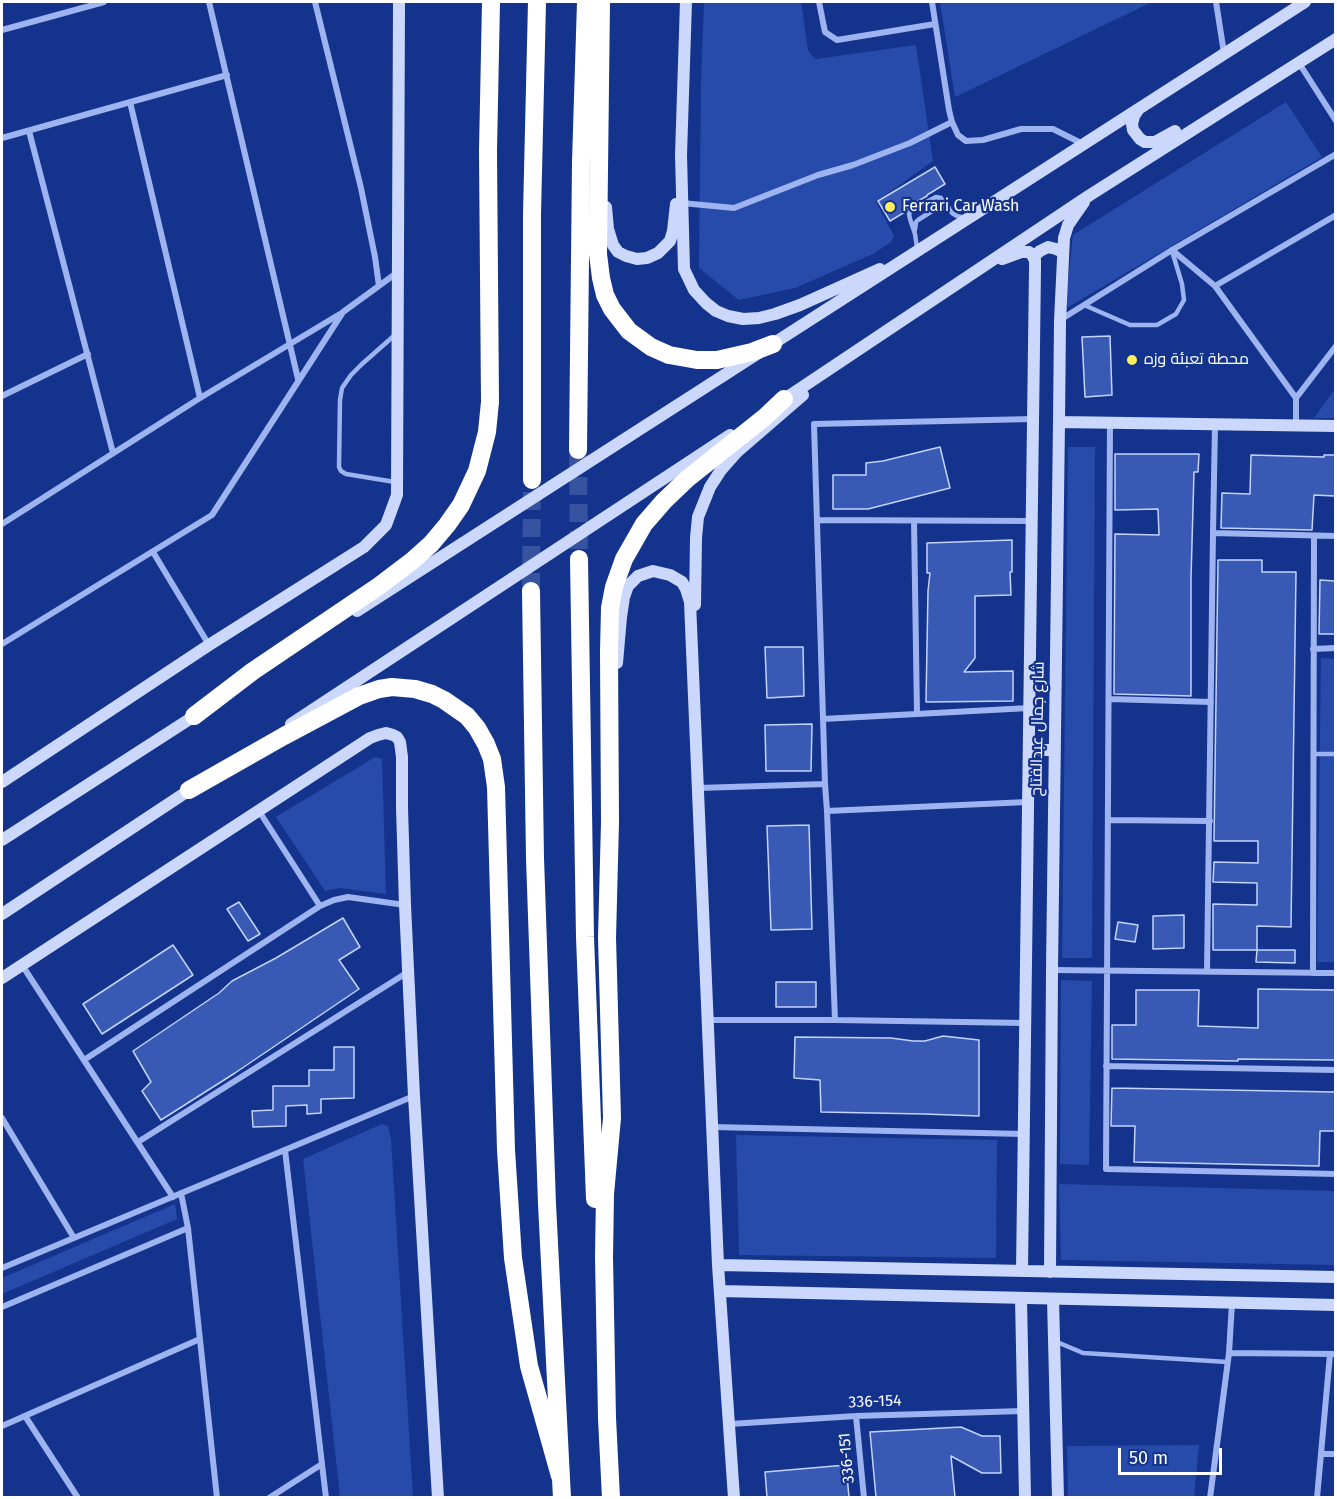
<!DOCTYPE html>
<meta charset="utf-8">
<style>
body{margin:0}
#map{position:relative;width:1337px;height:1499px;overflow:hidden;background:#14338d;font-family:"Fira Sans",sans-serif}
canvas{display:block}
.frame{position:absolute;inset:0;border:3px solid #fff;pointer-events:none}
.scale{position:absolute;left:1118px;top:1448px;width:104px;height:27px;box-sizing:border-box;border:3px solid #fff;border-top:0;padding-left:8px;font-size:18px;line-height:21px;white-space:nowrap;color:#fff;-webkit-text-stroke:4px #14338d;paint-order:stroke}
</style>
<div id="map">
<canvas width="1337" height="1499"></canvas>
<div class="frame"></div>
<div class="scale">50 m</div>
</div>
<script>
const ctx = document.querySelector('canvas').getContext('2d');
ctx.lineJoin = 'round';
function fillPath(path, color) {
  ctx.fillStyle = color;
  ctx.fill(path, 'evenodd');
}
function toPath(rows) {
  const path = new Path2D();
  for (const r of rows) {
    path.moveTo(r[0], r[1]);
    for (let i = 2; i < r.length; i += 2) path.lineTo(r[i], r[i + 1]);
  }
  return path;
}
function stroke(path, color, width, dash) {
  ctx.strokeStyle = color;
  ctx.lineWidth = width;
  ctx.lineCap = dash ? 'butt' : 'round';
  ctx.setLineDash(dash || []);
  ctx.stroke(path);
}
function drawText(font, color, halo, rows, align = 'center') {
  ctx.font = font + ' "Fira Sans",Cairo,sans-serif';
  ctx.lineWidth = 4.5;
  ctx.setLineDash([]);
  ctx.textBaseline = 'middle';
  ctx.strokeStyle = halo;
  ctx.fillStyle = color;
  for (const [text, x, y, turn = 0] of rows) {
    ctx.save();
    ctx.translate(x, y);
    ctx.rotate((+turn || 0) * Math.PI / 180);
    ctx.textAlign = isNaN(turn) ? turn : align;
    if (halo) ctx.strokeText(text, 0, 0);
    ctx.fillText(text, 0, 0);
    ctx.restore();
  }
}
fillPath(toPath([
 [704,2,801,2,808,50,813,57,816,59,916,45,933,161,877,201,876,202,894,236,891,242,873,254,795,288,739,300,699,268,701,83],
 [940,2,1152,2,955,97],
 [1286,102,1322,157,1065,309,1073,235],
 [1335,389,1335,418,1314,418],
 [1068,447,1095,447,1092,958,1062,958],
 [1321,658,1335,659,1335,962,1317,962],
 [375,757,382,759,386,894,340,888,325,891,276,817],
 [1061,980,1092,981,1089,1165,1060,1164],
 [382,1124,388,1126,391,1139,413,1497,340,1497,303,1159],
 [736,1135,997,1140,996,1258,739,1255],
 [1059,1184,1335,1191,1335,1265,1061,1260],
 [175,1204,177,1219,2,1294,2,1278],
 [1199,1445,1194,1497,1068,1497,1067,1446]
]), '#274bab');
const building = toPath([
 [935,167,945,184,927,195,927,196,909,206,905,212,890,221,878,201,935,167],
 [1110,336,1112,395,1085,397,1082,337,1110,336],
 [940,447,950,488,868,509,833,509,833,475,866,475,866,463,883,461,940,447],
 [1115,454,1199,454,1198,472,1194,472,1191,578,1191,696,1114,694,1115,534,1159,535,1158,509,1115,510,1115,454],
 [1251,455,1324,457,1324,455,1335,455,1335,496,1314,495,1312,530,1221,528,1222,493,1250,494,1251,455],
 [1012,540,1012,572,1010,572,1011,595,975,596,975,658,964,672,1013,671,1013,701,926,702,928,591,930,573,927,573,927,543,1012,540],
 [1218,560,1262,560,1262,572,1296,572,1291,927,1257,926,1257,950,1295,950,1295,963,1256,962,1257,950,1213,950,1213,904,1257,905,1257,883,1213,882,1214,862,1258,863,1258,841,1214,841,1218,560],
 [1320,580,1335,581,1335,634,1319,634,1320,580],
 [765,647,803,647,804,696,767,698,765,647],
 [812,724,811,771,766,771,765,725,812,724],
 [809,825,812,929,771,930,767,826,809,825],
 [239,902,260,934,248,941,227,909,239,902],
 [1184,915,1184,948,1153,949,1153,916,1184,915],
 [343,918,360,947,339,960,359,989,235,1073,161,1120,142,1091,151,1082,133,1051,219,993,232,981,276,958,343,918],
 [1118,922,1138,925,1135,942,1115,939,1118,922],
 [173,945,193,975,102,1034,83,1004,173,945],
 [776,982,816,982,816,1007,776,1007,776,982],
 [1258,989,1335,990,1335,1060,1238,1059,1238,1061,1112,1059,1112,1025,1136,1025,1136,990,1199,990,1198,1026,1258,1028,1258,989],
 [943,1036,979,1040,979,1116,924,1114,821,1112,820,1080,794,1078,795,1037,891,1038,913,1041,925,1041,943,1036],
 [334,1047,354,1047,354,1098,321,1099,321,1113,307,1114,307,1105,286,1106,286,1126,253,1127,252,1111,273,1110,273,1086,309,1086,309,1070,334,1070,334,1047],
 [1112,1088,1335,1092,1335,1131,1320,1131,1319,1166,1134,1162,1135,1126,1111,1126,1112,1088],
 [961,1427,982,1436,1000,1436,1001,1473,982,1473,951,1456,955,1497,876,1497,870,1432,961,1427],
 [846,1465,849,1497,767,1497,765,1472,846,1465]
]);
fillPath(building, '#3859b4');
stroke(building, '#c4d3fb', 1.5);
stroke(toPath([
 [578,450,579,559],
 [531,591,532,480]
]), '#37529e', 18, [18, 9]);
stroke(toPath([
 [915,230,916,222,918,220,937,208,949,208],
 [917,248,915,234,910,219,909,214,911,210,936,197,941,198,952,213,957,216,965,218],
 [1084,305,1130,325,1157,325,1176,314,1184,300,1182,284,1172,251],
 [395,482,346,474,341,471,339,467,340,400,342,388,351,375,362,364,396,334],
 [1313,754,1336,754],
 [1057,1342,1083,1353,1227,1362]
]), '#9eb4f0', 4.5);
stroke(toPath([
 [209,2,298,379],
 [315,2,361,188,375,257,379,286],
 [819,2,825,32,837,40,935,24],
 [932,2,949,110,952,122,958,135,966,141,983,140,1021,129,1053,129,1083,144],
 [1216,2,1224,53],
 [2,30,104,2],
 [1299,63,1336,121],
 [130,102,200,398],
 [29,131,113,453],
 [2,138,227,75],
 [682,203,734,208,818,175,853,165,910,143,952,122],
 [1172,250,1215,286,1296,398,1296,425],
 [1215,286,1336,215],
 [1060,320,1172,250,1336,154],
 [2,396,88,354],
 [1296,398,1336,346],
 [1110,423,1106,1169,1336,1174],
 [817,520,1032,521],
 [914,521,917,714],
 [2,524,200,398,340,314],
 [1213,533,1336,536],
 [153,552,209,645],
 [2,644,212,515,343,312,398,272],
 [1313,649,1336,648],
 [1109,699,1211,702],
 [823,719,1029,708],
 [698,788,825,784],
 [259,811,320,906],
 [827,811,1028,802],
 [1108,820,1210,821],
 [22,965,173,1197],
 [1052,970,1336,973],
 [1207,971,1213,533,1215,425],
 [1313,973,1314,536],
 [708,1020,835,1020,1025,1023],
 [835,1020,827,811,825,784,814,424,1033,419],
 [84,1060,320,906,334,900,348,897,405,905],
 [1106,1066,1336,1070],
 [2,1118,74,1238],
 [712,1127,1024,1134],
 [138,1142,408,972],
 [285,1150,326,1498],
 [181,1193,188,1228,217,1498],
 [2,1268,414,1096],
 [2,1307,188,1228],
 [1229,1353,1232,1303],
 [25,1416,78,1498],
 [856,1416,864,1498],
 [730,1424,856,1416,1023,1411],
 [2,1426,200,1339],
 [1321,1454,1336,1454],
 [269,1498,322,1464],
 [1210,1498,1229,1353,1336,1354],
 [1317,1498,1330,1354]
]), '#9eb4f0', 6);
stroke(toPath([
 [686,2,681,155,684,269,694,290,706,303,716,311,728,316,743,319,759,318,775,314,800,305,880,269],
 [1138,110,1134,116,1132,124,1133,130,1140,139,1145,142,1155,142,1175,131],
 [606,207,608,229,613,245,618,252,626,256,637,259,647,258,658,253,670,241,673,231,676,204],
 [1033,257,1040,251,1048,247,1056,249,1063,252],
 [1002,259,1021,252,1029,252,1033,255,1035,260,1035,268,1022,1271],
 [780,402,1090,195,1336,39],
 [1059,422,1336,426],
 [695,605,696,538,698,517,710,487,721,470,737,452,803,395],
 [357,611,1305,2],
 [617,663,621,617,624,597,628,586,638,576,653,571,670,575,682,582,686,589,690,602,718,1265,734,1498],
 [291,724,730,435],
 [1029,750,1055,750],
 [2,782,209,645,364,547,386,525,397,495,399,2],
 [2,840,199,713],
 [2,914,194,787],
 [2,978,370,738,378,735,386,733,393,735,397,737,400,742,402,757,402,808,405,905,414,1096,438,1498],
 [718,1265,1336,1277],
 [1050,1272,1052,970,1059,422,1060,321,1064,238,1068,225,1084,202],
 [720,1291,1336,1305],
 [1021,1298,1025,1498],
 [1053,1299,1058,1498]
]), '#ccd8fb', 12);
stroke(toPath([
 [601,2,598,254,601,278,605,295,612,309,629,331,651,347,669,355,697,360,717,360,752,352,773,344],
 [578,450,581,162,586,2],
 [532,480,532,214,537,2],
 [579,559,585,937,595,1199],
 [531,591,535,858,547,1204,562,1498],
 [194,716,253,671,379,586,412,561,431,544,447,525,461,505,477,471,487,432,490,402,488,151,491,2],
 [189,790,284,736,359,696,379,689,392,687,415,689,432,694,444,700,467,716,477,728,486,744,492,759,496,787,506,1150,513,1258,529,1366,560,1476],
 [611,1498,607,1418,604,1257,605,1194,612,1118,607,938,610,822,609,652,610,608,614,587,624,559,644,524,664,501,687,479,765,417,784,399]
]), '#fff', 18);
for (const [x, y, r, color] of [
 [890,207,6,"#ffee5d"],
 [1132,360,6,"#ffee5d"]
]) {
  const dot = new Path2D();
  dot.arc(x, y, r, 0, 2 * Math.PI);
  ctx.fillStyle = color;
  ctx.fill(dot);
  stroke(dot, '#14338d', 2);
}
drawText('16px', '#fff', '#14338d', [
 ["Ferrari Car Wash",902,207],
 ["محطة تعبئة وزه",1144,360]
], 'left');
drawText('16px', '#fff', '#14338d', [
 ["شارع جمال عبدالفتاح",1038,729,-89],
 ["336-154",875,1402,-2],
 ["336-151",847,1458,-95]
]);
</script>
